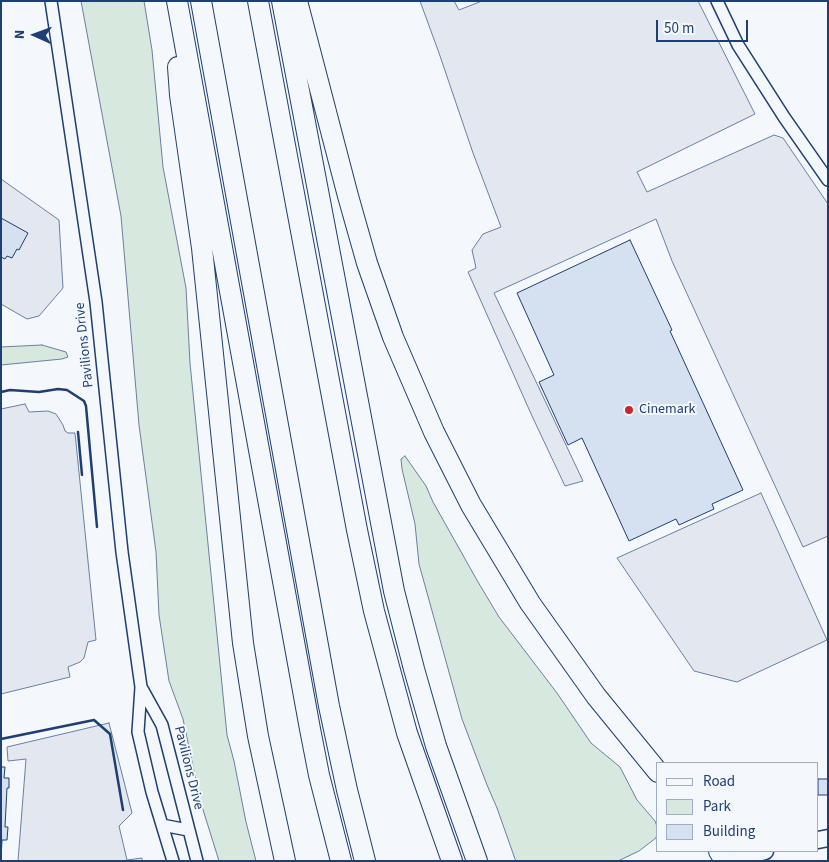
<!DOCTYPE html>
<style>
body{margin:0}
#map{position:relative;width:829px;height:862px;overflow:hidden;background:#f4f7fb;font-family:"Source Sans 3",sans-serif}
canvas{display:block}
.frame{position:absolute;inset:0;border:2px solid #1d3f73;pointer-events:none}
.legend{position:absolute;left:656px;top:762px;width:162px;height:90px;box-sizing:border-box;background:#f4f7fb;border:1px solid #9eadc5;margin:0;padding:6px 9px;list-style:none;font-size:15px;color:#1d3f73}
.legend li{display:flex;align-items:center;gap:10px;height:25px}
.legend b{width:25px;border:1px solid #9eadc5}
.north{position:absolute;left:10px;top:10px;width:50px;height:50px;-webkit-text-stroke:4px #f4f7fb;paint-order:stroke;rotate:272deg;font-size:14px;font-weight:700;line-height:20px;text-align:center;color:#1d3f73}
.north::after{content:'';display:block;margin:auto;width:18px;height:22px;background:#1d3f73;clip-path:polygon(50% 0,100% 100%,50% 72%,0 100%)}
.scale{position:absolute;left:656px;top:20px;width:92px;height:22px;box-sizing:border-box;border:2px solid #1d3f73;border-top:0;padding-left:6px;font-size:15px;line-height:18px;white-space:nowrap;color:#1d3f73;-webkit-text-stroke:4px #f4f7fb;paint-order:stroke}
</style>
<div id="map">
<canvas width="829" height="862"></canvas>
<div class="frame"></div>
<ul class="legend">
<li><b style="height:6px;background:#f4f7fb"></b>Road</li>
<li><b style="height:14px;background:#d7e8df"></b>Park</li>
<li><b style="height:14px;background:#d5e0f0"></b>Building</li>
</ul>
<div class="north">N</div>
<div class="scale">50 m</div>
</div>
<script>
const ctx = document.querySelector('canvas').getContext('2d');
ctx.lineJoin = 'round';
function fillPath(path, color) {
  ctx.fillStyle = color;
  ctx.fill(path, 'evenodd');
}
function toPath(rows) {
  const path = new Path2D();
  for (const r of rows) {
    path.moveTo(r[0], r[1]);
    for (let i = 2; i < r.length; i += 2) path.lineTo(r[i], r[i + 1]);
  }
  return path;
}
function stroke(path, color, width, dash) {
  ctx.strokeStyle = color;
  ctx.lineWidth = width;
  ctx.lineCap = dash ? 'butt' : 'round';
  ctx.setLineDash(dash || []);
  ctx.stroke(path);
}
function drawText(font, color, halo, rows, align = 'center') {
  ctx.font = font + ' "Source Sans 3",sans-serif';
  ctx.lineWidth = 4;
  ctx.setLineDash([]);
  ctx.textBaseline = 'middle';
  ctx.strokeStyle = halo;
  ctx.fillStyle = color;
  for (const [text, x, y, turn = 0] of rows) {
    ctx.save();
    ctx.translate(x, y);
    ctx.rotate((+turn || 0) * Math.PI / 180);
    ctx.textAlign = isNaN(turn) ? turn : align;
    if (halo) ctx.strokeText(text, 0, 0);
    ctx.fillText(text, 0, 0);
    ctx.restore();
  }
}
const green = toPath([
 [81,1,144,1,152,50,163,167,186,288,190,363,227,735,234,761,246,822,256,861,219,861,200,800,183,719,169,681,159,615,156,552,139,425,121,216,81,1],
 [42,345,66,352,68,357,62,359,1,365,1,347,42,345],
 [405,456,426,486,433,502,478,582,499,617,557,693,591,743,620,767,637,800,655,821,658,829,656,838,639,851,618,861,516,861,515,859,497,808,487,785,462,719,419,564,415,524,402,469,401,459,405,456]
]);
fillPath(green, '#d7e8df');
stroke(green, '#687fa3', 1);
const parking = toPath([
 [420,1,454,1,459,10,482,1,698,1,755,114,637,172,647,192,774,135,783,138,828,204,828,536,803,547,672,261,656,219,494,293,583,481,565,486,532,416,468,272,476,268,472,250,483,234,501,227,473,153,439,53,420,1],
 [1,179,59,220,63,288,39,316,27,319,1,304,1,179],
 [25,404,29,412,48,411,56,414,63,425,65,431,68,433,75,433,96,640,88,642,84,658,80,662,68,667,70,677,1,694,1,409,25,404],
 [761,493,827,640,737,682,694,671,617,558,761,493],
 [109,723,132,813,119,826,127,860,142,858,142,861,18,861,26,759,8,761,7,747,109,723]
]);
fillPath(parking, '#e3e8f0');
stroke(parking, '#687fa3', 1);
const building = toPath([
 [1,218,28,233,19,250,17,249,12,258,7,256,5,259,1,257,1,218],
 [630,240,672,330,670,331,743,490,712,504,714,509,679,525,676,519,629,541,582,438,568,445,539,382,554,375,517,293,630,240],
 [1,767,5,767,4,778,9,778,9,788,7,788,5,827,8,827,7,840,2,840,1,859,1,767],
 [818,779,828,779,828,795,818,795,818,779]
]);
fillPath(building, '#d5e0f0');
stroke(building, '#1d3f73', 1);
const minor = toPath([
 [51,1,96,302,122,552,141,687,138,732,152,792,173,861],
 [717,1,738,45,784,117,828,180],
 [141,687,162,725,197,861],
 [162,825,188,830]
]);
const secondary = toPath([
 [818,840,828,838],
 [728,861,765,851]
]);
const motorway = toPath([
 [177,1,310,729,319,775,341,861],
 [201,1,329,706,347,790,365,861],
 [258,1,357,530,374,611,407,733,452,861],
 [282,1,394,591,414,669,436,746,477,861],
 [297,1,348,196,367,263,393,337,434,432,471,505,530,603,596,696,658,772],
 [178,67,180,95,202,248,243,643,258,736,285,861],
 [719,851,725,861]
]);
stroke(minor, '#1d3f73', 14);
stroke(secondary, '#1d3f73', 19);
stroke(motorway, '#1d3f73', 22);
stroke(minor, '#f4f7fb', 11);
stroke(secondary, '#f4f7fb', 16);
stroke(motorway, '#f4f7fb', 20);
stroke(toPath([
 [1,392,10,390,39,392,58,389,67,390,84,401,86,406,97,527],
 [78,432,82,475],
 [1,739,94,720,110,734,123,810]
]), '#1d3f73', 2.5);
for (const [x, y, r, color] of [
 [629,410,5,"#c62828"]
]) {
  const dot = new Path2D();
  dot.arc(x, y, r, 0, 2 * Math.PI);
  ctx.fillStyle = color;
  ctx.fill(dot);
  stroke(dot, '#f4f7fb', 2);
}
drawText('14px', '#1d3f73', '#f4f7fb', [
 ["Pavilions Drive",85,345,-96],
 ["Pavilions Drive",188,768,76]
]);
drawText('14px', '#1d3f73', '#f4f7fb', [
 ["Cinemark",639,410]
], 'left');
</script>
